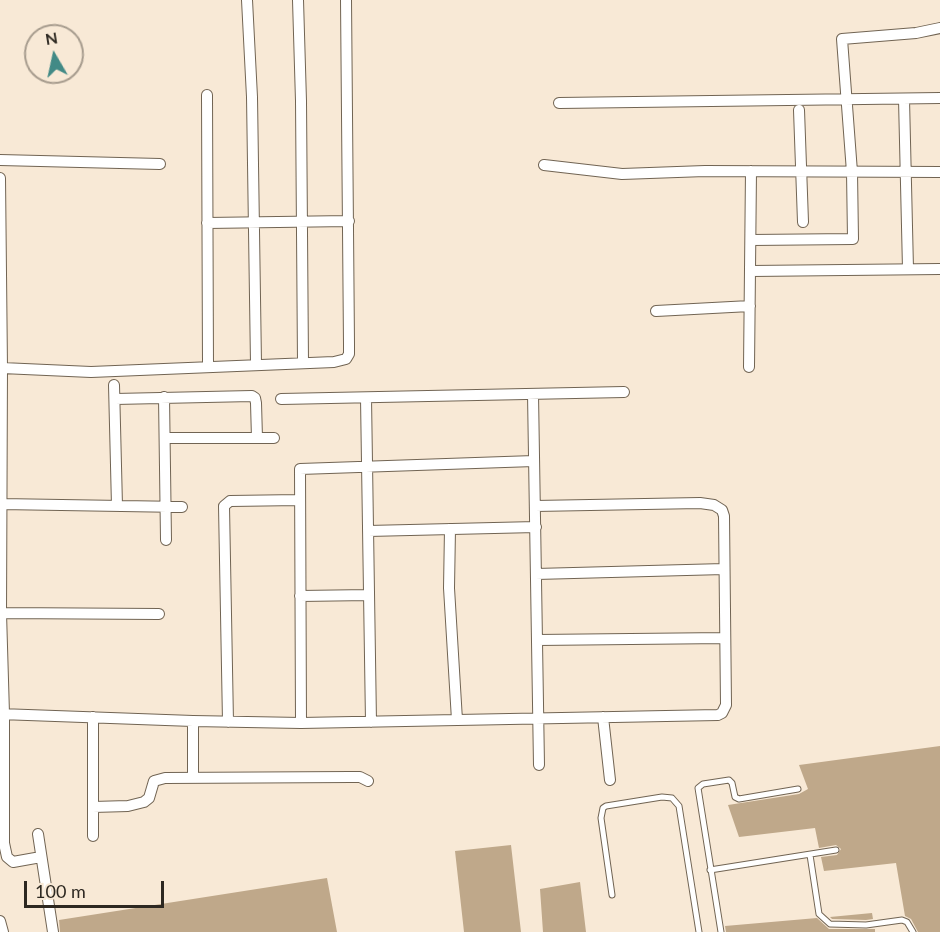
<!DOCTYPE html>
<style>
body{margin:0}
#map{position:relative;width:940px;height:932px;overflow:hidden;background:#f8e9d6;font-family:Lato,sans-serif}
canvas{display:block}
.north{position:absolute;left:24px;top:24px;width:60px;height:60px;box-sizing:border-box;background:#f8e9d6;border:2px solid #a79c8e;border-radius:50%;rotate:351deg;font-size:16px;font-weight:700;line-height:24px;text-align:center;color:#2d2821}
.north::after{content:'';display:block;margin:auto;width:21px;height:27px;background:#428a86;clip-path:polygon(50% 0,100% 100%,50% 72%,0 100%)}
.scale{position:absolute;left:24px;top:881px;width:140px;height:27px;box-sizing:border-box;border:3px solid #2d2821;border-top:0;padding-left:8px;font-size:18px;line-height:21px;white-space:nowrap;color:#2d2821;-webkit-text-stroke:4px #f8e9d6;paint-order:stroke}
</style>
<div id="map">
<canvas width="940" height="932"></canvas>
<div class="north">N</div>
<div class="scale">100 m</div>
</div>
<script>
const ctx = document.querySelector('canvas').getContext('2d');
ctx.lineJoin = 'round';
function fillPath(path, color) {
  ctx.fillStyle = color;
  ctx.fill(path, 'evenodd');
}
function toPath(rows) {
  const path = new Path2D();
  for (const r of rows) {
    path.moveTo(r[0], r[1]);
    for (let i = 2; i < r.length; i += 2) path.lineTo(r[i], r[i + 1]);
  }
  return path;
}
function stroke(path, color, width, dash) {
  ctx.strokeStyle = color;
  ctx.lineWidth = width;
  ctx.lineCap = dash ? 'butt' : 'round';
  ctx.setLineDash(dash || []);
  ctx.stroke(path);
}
fillPath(toPath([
 [940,746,940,932,918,932,911,919,905,916,896,863,824,871,821,857,837,855,841,849,836,845,819,848,815,828,739,837,728,805,799,794,808,789,799,765],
 [511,845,521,932,464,932,455,851],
 [327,878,337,932,60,932,59,920],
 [580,882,586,932,543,932,540,889],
 [872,913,873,919,866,920,832,919,830,917],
 [817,918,829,929,875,929,875,932,726,932,725,926]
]), '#bfa88a');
const service = toPath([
 [810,855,819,914,830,924,866,925,902,920,907,922,913,932],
 [710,870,836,850],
 [612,895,601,818,603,808,606,806,662,797,672,798,679,806,699,932],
 [721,932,698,788,703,784,729,780,732,783,735,797,739,799,798,789]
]);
const minor = toPath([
 [247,0,252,97,256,364],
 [298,0,301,101,303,363],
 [207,95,208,366],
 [904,99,908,269],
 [559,103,940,98],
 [799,110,803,222],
 [0,160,160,164],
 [544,165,622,174,705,171,940,172],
 [0,178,2,368,1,613,4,714,4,843,7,857,13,862,41,857],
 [207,223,349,221],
 [751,240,853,239,852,172,842,39,916,33,940,28],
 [751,271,940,269],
 [656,311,750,306],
 [749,367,751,171],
 [2,368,91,372,334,362,346,359,349,354,349,344,346,0],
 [114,385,117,506],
 [533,394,539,765],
 [164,397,166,540],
 [366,398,371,722],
 [115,399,252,396,255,398,256,403,257,438],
 [281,399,624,392],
 [165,438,274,438],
 [1,504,182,507],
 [450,529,449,588,457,720],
 [368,531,536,527],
 [536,574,724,569],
 [300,596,369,595],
 [1,613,159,614],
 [537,640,725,638],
 [0,714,193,721,301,723,718,715,722,713,726,705,724,516,722,510,714,505,700,503,535,506],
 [93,717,93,836],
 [603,717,610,780],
 [193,721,193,778],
 [228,722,224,506,230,501,299,500],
 [301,723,300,469,534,461],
 [93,807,128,806,144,802,149,798,154,781,165,778,351,777,360,777,368,781],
 [38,834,53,932],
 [0,921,3,932]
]);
stroke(service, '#716453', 7);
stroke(minor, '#716453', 12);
stroke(service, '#fff', 5);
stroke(minor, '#fff', 10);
</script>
